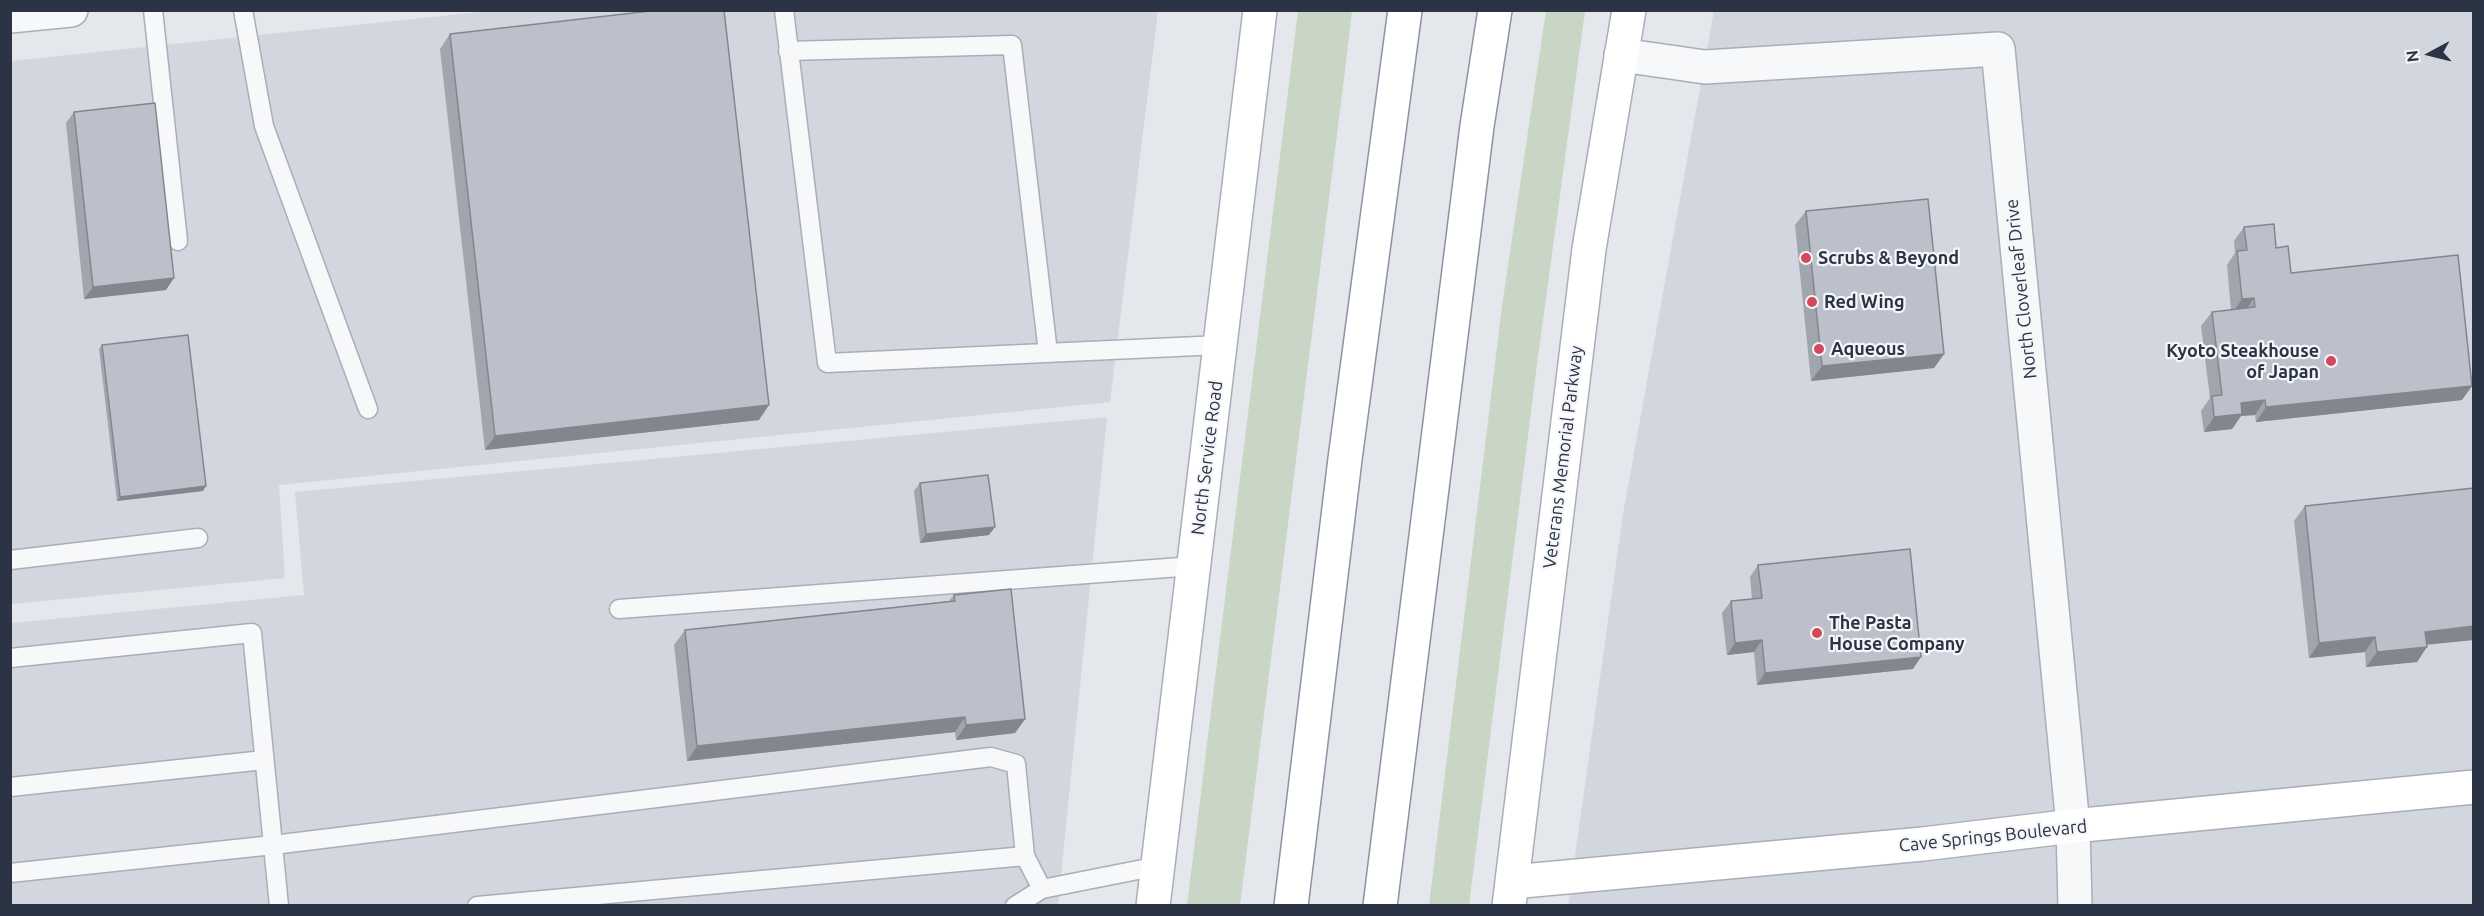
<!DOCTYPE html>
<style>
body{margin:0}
#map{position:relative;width:2484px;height:916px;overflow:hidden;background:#e4e7ec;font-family:Ubuntu,sans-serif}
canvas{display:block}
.frame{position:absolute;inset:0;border:12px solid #2b3445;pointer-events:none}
.north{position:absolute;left:2400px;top:24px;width:60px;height:60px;-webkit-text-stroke:4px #f4f6f9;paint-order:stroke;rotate:263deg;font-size:16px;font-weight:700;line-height:24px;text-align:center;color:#2b3445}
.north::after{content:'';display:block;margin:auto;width:21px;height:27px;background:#2b3445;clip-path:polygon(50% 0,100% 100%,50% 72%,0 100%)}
</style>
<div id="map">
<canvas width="2484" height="916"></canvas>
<div class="frame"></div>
<div class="north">N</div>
</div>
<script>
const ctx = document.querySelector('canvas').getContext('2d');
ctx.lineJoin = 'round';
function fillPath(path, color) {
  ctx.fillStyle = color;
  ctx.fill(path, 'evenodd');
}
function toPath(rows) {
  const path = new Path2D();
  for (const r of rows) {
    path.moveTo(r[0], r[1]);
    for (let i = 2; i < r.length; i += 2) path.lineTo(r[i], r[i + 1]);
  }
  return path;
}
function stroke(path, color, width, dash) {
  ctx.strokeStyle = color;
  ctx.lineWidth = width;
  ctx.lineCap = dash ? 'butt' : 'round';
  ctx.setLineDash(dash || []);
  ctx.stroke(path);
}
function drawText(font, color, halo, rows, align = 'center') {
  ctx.font = font + ' Ubuntu,sans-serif';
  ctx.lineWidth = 4.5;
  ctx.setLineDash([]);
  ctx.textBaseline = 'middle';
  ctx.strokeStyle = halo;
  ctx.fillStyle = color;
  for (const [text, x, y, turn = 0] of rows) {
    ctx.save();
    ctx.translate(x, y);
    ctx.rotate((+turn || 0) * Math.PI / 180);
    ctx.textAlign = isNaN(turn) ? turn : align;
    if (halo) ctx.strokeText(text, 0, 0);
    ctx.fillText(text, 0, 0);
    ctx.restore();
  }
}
fillPath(toPath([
 [499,10,1158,11,1110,402,279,485,285,578,11,604,11,61],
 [1714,11,2473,11,2473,905,1568,906,1623,514],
 [1107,417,1058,905,11,906,11,623,304,595,295,492]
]), '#d2d6de');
fillPath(toPath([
 [1298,11,1352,11,1344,79,1240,905,1187,905],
 [1546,11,1585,11,1537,364,1469,905,1429,905,1502,306]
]), '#c9d6c5');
const lane = toPath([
 [153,10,178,241],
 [243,10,264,126,368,409],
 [784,10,827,363,1220,345],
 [788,51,1012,45,1048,353],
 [10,560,198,538],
 [619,609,1194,566],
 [10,658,252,633,279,906],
 [10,787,264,760],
 [10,873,273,845,991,757,1016,764,1025,856,1042,889],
 [477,906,1025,856],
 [1015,906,1042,889,1158,866]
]);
const street = toPath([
 [10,16,71,10],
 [1621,55,1705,67,1998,49,2073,826,2075,906]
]);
const secondary = toPath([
 [1512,882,1923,844,2073,826,2474,787],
 [1153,906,1260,10],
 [1509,906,1589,249,1629,10]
]);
const highway = toPath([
 [1291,906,1345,459,1405,10],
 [1380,906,1477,126,1495,10]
]);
stroke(lane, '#a9aeb7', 21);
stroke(street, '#a9aeb7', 36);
stroke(secondary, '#a9aeb7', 36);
stroke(highway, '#8b94a3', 36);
stroke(lane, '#f7f8fa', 18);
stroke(street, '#f7f8fa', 33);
stroke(secondary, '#fff', 33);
stroke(highway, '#fff', 33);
fillPath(toPath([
 [450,34,759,420,485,450,440,49],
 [74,112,166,290,84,299,66,123],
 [1806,211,1944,354,1934,368,1811,381,1795,225],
 [2244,227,2276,248,2291,273,2462,400,2256,422,2255,415,2241,416,2232,429,2204,432,2201,411,2210,398,2201,326,2212,312,2231,310,2227,265,2235,253,2234,241],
 [102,345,203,491,117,501,99,349],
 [920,483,989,535,920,543,914,491],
 [2305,506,2427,645,2417,662,2366,667,2365,652,2309,658,2294,521],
 [1758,565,1913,669,1757,685,1754,652,1727,655,1722,613,1731,601,1752,599,1750,577],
 [954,595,1025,719,1015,733,956,740,955,732,687,761,674,645,685,630,949,601]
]), '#a1a5ae');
fillPath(toPath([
 [174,278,166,290,84,299,93,287],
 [2254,298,2244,313,2232,314,2242,299],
 [1944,354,1934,368,1811,381,1822,366],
 [2472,386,2462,400,2256,422,2266,407],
 [2265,400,2255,415,2241,416,2232,429,2204,432,2214,417,2241,403],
 [769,405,759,420,485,450,495,436],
 [206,486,203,491,117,501,120,497],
 [995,527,989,535,920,543,926,534],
 [2474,626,2474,640,2415,646,2425,632],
 [2375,637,2365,652,2309,658,2319,643],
 [1762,640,1754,652,1727,655,1735,643],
 [2427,647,2417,662,2366,667,2377,652],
 [1921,657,1913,669,1757,685,1765,673],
 [965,717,955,732,687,761,697,746],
 [1025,719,1015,733,956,740,966,725]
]), '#83868d');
const building = toPath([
 [659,10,724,10,769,405,495,436,450,34,659,10],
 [155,103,174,278,93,287,74,112,155,103],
 [1928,199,1944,354,1822,366,1806,211,1928,199],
 [2274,224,2276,248,2288,246,2291,273,2458,255,2472,386,2266,407,2265,400,2241,403,2242,414,2214,417,2212,396,2222,395,2212,312,2255,307,2254,298,2242,299,2237,251,2247,250,2244,227,2274,224],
 [188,335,206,486,120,497,102,345,188,335],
 [988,475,995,527,926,534,920,483,988,475],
 [2474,488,2474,626,2425,632,2427,647,2377,652,2375,637,2319,643,2305,506,2474,488],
 [1910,549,1921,657,1765,673,1762,640,1735,643,1731,601,1762,598,1758,565,1910,549],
 [1011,589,1025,719,966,725,965,717,697,746,685,630,955,601,954,595,1011,589]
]);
fillPath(building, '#bbc0ca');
stroke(building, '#83868d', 1.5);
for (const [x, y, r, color] of [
 [1806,258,6,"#d1495b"],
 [1812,302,6,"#d1495b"],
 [1819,349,6,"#d1495b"],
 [2331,361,6,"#d1495b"],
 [1817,633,6,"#d1495b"]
]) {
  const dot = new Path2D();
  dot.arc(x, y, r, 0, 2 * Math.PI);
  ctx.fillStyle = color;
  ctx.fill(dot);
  stroke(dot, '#f4f6f9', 2);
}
drawText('bold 18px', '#2b3445', '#f4f6f9', [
 ["Scrubs & Beyond",1818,258],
 ["Red Wing",1824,302],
 ["Aqueous",1831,349],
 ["Kyoto Steakhouse",2319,351,"right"],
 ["of Japan",2319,372,"right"],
 ["The Pasta",1829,623],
 ["House Company",1829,644]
], 'left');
drawText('18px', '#2b3445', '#f4f6f9', [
 ["North Cloverleaf Drive",2021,289,-96],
 ["Veterans Memorial Parkway",1563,457,-83],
 ["North Service Road",1207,458,-83],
 ["Cave Springs Boulevard",1993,836,-6]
]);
</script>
